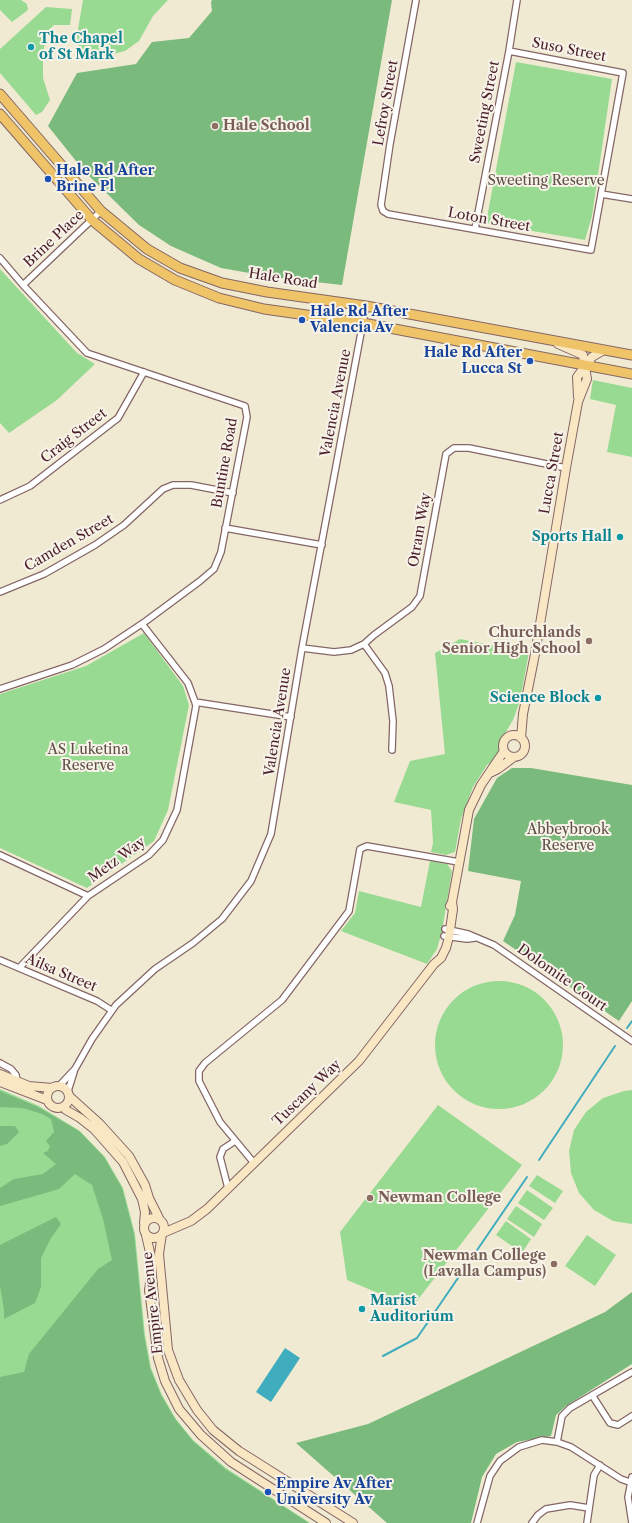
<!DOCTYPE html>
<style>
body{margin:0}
canvas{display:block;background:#f1ead3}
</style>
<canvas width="632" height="1523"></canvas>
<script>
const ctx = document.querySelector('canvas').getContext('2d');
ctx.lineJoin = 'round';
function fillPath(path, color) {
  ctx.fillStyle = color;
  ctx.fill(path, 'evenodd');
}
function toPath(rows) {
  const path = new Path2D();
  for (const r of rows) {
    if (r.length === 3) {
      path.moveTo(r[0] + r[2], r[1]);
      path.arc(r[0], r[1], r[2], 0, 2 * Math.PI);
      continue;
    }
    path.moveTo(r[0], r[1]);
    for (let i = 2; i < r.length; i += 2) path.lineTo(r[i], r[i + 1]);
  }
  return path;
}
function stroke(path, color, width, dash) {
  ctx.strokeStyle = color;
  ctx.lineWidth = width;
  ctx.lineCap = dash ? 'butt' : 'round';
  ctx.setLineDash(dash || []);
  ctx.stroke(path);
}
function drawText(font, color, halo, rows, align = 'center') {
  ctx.font = font + ' "Libre Caslon Text",serif';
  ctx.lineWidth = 4;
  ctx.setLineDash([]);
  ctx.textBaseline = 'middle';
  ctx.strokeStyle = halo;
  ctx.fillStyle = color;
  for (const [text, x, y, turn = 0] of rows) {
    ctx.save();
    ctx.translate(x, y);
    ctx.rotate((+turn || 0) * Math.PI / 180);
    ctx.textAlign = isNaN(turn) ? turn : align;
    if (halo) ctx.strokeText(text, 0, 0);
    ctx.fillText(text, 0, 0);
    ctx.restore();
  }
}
fillPath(toPath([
 [0,0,21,0,27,4,28,10,12,22,0,10],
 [83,0,168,0,153,16,139,41,125,51,101,57,80,53,77,35],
 [46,7,72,9,70,25,54,25,46,33,43,55,43,78,50,100,42,112,36,115,0,73,0,49],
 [516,62,612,79,592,216,585,240,486,223],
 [0,269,77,353,95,364,57,400,9,433,0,423],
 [593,380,632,388,632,457,607,452,616,405,590,399],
 [144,633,183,686,189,705,168,810,154,841,87,888,0,848,0,694,86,666],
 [460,639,529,652,520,701,513,720,500,742,498,754,494,760,487,765,473,787,461,819,455,852,446,855,431,852,433,843,431,810,394,802,410,761,445,754,435,653],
 [430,861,447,864,452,871,442,931,437,949,427,964,341,931,355,913,359,891,421,907],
 [499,1045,64],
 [0,1089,39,1106,80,1131,105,1157,123,1188,135,1234,145,1335,151,1368,162,1395,176,1419,193,1440,226,1468,310,1523,0,1523],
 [632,1090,632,1224,613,1221,594,1210,579,1193,571,1173,569,1151,574,1130,586,1112,603,1098,624,1091],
 [438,1105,522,1165,413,1306,402,1303,347,1280,340,1232],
 [537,1175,563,1191,555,1203,529,1186],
 [527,1190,553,1208,544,1220,518,1203],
 [516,1206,542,1224,534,1237,507,1219],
 [506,1221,531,1239,522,1253,496,1235],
 [587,1235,616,1255,595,1286,565,1266]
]), '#98da92');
fillPath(toPath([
 [212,0,392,0,342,285,272,277,221,268,171,246,139,225,84,171,48,126,77,73,136,64,152,42,189,38,212,11,211,2],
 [512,768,531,768,632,785,632,1001,619,1021,503,941,515,915,521,881,468,871,474,819,497,778],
 [0,1091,38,1107,79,1131,104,1157,122,1188,134,1234,144,1335,150,1368,161,1395,175,1419,193,1441,225,1469,309,1523,0,1523,0,1377,24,1372,29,1354,98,1269,112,1260,103,1219,92,1185,75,1174,59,1189,0,1206,0,1188,14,1179,43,1174,56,1164,43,1153,48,1151,50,1146,46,1141,54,1132,51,1119,42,1114,23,1108,0,1107],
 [0,1126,15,1126,19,1132,7,1144,0,1146],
 [56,1217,61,1224,51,1238,41,1258,41,1287,35,1303,4,1319,4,1310,0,1286,0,1245],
 [632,1292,632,1364,566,1406,556,1415,551,1436,517,1442,496,1454,482,1477,471,1523,387,1523,296,1443,368,1424,605,1312]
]), '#7aba7c');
fillPath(toPath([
 [285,1348,300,1358,271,1402,256,1392]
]), '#3fadbd');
stroke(toPath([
 [627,1028,632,1021],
 [539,1160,615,1046],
 [383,1356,417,1338,527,1177]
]), '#3fadbd', 2);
const street = toPath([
 [416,0,390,144,381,205,383,211,388,214,591,250,623,73,509,51],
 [601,194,632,199],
 [475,229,509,51,517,0],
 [0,258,23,285,87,353,245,406,247,417,221,552,214,569,200,581,146,621,104,649,72,665,0,689],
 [23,285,101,211],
 [0,500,30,486,118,418,144,372],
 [225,528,322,545],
 [0,592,44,574,95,545,124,525,163,489,173,485,191,485,233,493],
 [142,624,188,683,195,702,291,717],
 [364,644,385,673,389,686,393,721,392,750],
 [302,648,334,652,351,650,364,644,374,635,412,607,420,596,446,454,454,448,469,448,566,468],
 [0,855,88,896],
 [445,929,468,934,494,945,632,1041],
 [444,936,467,939,475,938],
 [0,960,97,1001,111,1010],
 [19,968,88,896,149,855,163,840,177,810,196,706,195,702],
 [0,1063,11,1069,16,1075,17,1082],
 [59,1086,75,1069,92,1039,116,1005,155,969,193,943,222,919,251,881,271,834,302,648,366,306],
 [68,1091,74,1072],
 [254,1163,220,1122,199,1081,199,1071,205,1063,282,1000,349,911,360,849,367,846,459,862],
 [228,1188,220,1157,223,1149,235,1141],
 [592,1395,610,1423,618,1425,632,1416],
 [557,1442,562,1416,570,1408,632,1372],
 [477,1523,490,1476,500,1461,519,1447,542,1440,557,1442,571,1447,621,1479,632,1483],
 [532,1523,538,1515,546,1509,570,1505,589,1508],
 [587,1523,594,1475,600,1465],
 [632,1523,628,1497,632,1477]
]);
const secondary = toPath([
 [578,397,577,377,592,357,604,350],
 [514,746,11],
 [521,738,523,714,535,654,566,468,578,402,587,379,583,355,558,344],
 [490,773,498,769,514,757],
 [450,906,452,902,469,810,481,785,504,751],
 [0,1074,29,1086,52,1088],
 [0,1082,47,1100],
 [58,1097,11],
 [69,1096,100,1124,129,1156,145,1185,149,1198,159,1218],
 [64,1107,66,1110,80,1118,94,1129,123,1162,142,1199,145,1212,144,1223],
 [154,1228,10],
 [163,1233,191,1221,207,1209,359,1061,434,964,441,958,446,948,449,937,453,909,452,902],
 [162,1234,159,1254,168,1350,179,1380,197,1410,213,1430,239,1451,353,1523],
 [146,1235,152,1261,152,1270,149,1290,158,1358,165,1381,179,1409,201,1435,231,1462,326,1523]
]);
const primary = toPath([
 [0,94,101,211,147,249,180,268,222,283,267,292,366,306,632,355],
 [0,114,92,220,139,259,175,280,219,298,264,309,363,323,632,374]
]);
stroke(street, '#846666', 8);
stroke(secondary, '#846666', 10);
stroke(primary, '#846666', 11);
stroke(street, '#fff', 5.5);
stroke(secondary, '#f9e7c3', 8);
stroke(primary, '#efc469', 9);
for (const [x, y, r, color] of [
 [31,47,4,"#0f9aa8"],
 [215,126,4,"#8d6e63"],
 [48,179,4,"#1a4fb4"],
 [302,320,4,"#1a4fb4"],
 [530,361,4,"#1a4fb4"],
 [620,537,4,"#0f9aa8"],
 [589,641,4,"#8d6e63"],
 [598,698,4,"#0f9aa8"],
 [370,1198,4,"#8d6e63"],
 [554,1264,4,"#8d6e63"],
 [362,1309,4,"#0f9aa8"],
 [268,1492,4,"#1a4fb4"]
]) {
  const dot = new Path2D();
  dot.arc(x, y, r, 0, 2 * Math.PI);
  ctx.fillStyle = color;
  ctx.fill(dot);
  stroke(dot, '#f7f3e8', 1.5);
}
drawText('bold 14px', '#0d838f', '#f7f3e8', [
 ["The Chapel",39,39],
 ["of St Mark",39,55],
 ["Sports Hall",612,537,"right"],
 ["Science Block",590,698,"right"],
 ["Marist",370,1301],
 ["Auditorium",370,1317]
], 'left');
drawText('14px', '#4a1f2b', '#f7f3e8', [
 ["Suso Street",569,50,11],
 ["Lefroy Street",386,103,-80],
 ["Sweeting Street",485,112,-79],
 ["Loton Street",489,220,10],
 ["Brine Place",54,239,-43],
 ["Hale Road",283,279,9],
 ["Valencia Avenue",336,403,-79],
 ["Craig Street",74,436,-38],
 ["Buntine Road",225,463,-80],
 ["Lucca Street",552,473,-80],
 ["Otram Way",420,530,-80],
 ["Camden Street",69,543,-30],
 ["Valencia Avenue",278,722,-81],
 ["Metz Way",117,860,-36],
 ["Ailsa Street",61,973,23],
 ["Dolomite Court",562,978,35],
 ["Tuscany Way",307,1093,-44],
 ["Empire Avenue",153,1303,-96]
]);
drawText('bold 14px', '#785e54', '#f7f3e8', [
 ["Hale School",223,126],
 ["Churchlands",581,633,"right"],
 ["Senior High School",581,649,"right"],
 ["Newman College",378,1198],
 ["Newman College",546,1256,"right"],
 ["(Lavalla Campus)",546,1272,"right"]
], 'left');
drawText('bold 14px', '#164399', '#f7f3e8', [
 ["Hale Rd After",56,171],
 ["Brine Pl",56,187],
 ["Hale Rd After",310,312],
 ["Valencia Av",310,328],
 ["Hale Rd After",522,353,"right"],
 ["Lucca St",522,369,"right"],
 ["Empire Av After",276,1484],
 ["University Av",276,1500]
], 'left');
drawText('14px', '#5e4e45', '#f7f3e8', [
 ["Sweeting Reserve",546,181],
 ["AS Luketina",88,750],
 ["Reserve",88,766],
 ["Abbeybrook",568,830],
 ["Reserve",568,846]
]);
</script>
